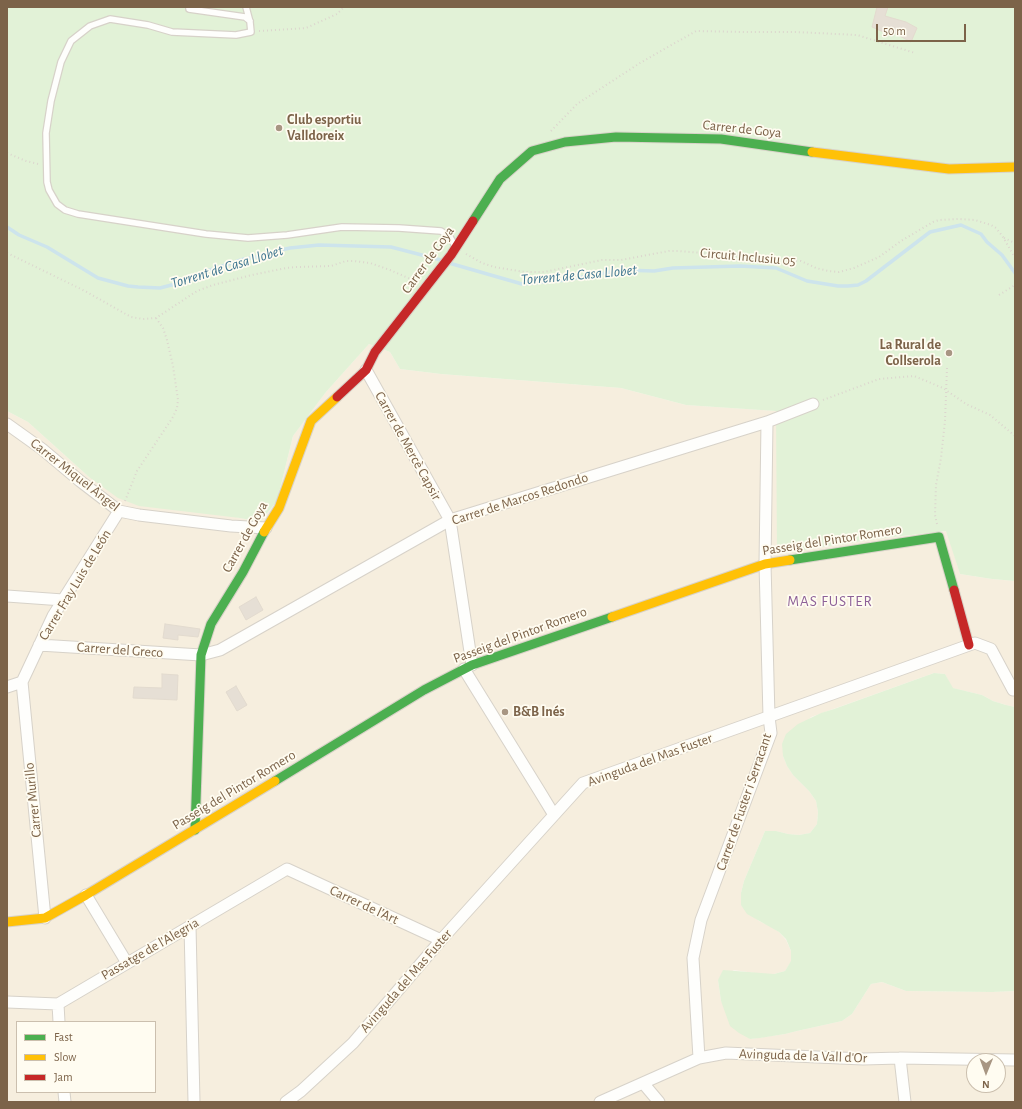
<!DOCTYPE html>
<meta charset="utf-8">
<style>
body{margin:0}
#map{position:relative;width:1022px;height:1109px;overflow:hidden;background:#f9f6ee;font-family:"Alegreya Sans",sans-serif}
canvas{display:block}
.frame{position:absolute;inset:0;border:8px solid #7c6349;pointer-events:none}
.legend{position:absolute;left:16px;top:1021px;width:140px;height:72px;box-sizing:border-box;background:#fffcf1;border:1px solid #cbbfae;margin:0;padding:5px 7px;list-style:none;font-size:12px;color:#7c6349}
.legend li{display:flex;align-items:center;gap:8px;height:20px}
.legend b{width:20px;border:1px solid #cbbfae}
.north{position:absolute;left:966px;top:1053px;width:40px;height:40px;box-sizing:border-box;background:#fffcf1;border:1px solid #cbbfae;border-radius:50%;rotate:181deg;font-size:11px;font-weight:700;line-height:16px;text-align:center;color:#7c6349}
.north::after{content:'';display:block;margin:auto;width:14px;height:18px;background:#a89683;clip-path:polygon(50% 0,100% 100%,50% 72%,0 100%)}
.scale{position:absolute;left:876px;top:24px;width:90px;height:18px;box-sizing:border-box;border:2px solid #7c6349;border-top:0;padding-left:5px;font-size:12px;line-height:14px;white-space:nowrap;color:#7c6349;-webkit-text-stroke:3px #fffcf1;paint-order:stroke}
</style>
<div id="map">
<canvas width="1022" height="1109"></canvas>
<div class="frame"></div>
<ul class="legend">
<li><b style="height:5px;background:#4caf50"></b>Fast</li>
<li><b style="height:5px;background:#ffc107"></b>Slow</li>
<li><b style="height:5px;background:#c62828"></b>Jam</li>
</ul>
<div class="north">N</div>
<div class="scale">50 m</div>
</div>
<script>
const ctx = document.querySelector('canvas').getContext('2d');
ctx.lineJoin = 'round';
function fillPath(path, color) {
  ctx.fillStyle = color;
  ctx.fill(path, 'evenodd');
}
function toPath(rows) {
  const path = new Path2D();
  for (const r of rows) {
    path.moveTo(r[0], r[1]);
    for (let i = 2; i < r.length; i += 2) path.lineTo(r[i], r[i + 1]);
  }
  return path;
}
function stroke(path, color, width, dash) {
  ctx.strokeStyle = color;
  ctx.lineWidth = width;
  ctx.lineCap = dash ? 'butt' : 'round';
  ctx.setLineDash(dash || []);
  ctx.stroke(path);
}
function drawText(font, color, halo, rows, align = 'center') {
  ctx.font = font + ' "Alegreya Sans",sans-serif';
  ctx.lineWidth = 3.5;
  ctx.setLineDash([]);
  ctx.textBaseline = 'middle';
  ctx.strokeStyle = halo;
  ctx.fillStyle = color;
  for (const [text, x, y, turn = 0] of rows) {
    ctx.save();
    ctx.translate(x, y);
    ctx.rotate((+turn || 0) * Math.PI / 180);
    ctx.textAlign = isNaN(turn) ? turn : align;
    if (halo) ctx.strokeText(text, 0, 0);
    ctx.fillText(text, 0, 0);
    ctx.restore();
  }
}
fillPath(toPath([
 [369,344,390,352,400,369,441,374,621,388,686,405,777,411,777,554,876,539,947,531,960,574,992,579,1015,581,1015,707,1006,705,993,701,982,695,952,688,945,674,934,673,811,717,783,756,787,766,793,775,809,791,816,801,818,812,817,824,810,833,799,835,788,834,776,831,765,831,744,881,741,893,741,905,759,921,770,926,779,932,786,940,791,951,791,962,785,971,774,974,761,974,734,970,718,980,721,1001,750,1039,785,1034,797,1031,842,1021,852,1014,871,984,882,982,906,991,992,992,1015,991,1015,1102,7,1102,7,411,28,422,89,477,240,518,260,522,277,501,293,436,326,392],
 [17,1022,155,1022,155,1092,17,1092],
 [974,1061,998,1061,998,1085,974,1085]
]), '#f6eede');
fillPath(toPath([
 [7,7,1015,7,1015,581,992,579,960,574,946,531,876,539,777,554,776,411,686,405,621,388,441,374,400,369,390,352,369,344,326,392,293,436,277,501,260,522,240,518,139,506,118,498,89,477,28,422,7,411],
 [934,673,945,674,953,688,982,695,993,701,1006,705,1015,707,1015,991,992,992,906,991,882,982,871,984,852,1014,842,1021,797,1031,785,1034,760,1038,750,1039,739,1033,730,1026,721,1001,718,980,723,970,774,974,785,971,791,961,791,951,786,939,779,932,747,914,741,905,741,893,744,881,765,831,776,831,788,834,799,835,810,833,817,824,818,812,816,801,809,791,793,775,787,766,783,756,782,744,786,734,798,724,821,713,834,709]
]), '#e2f2d7');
stroke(toPath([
 [7,227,19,235,47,247,98,278,128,286,138,287,160,288,179,283,207,271,244,259,263,256,272,252,290,248,319,245,391,247,441,260],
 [449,263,522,284,566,280,622,270,654,271,673,268,740,266,776,268,807,281,838,286,848,286,858,285,866,281,930,232,961,225,981,234,987,242,1002,255,1015,273]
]), '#cde4ec', 3.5);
const building = toPath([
 [877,7,888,7,885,16,906,22,917,28,911,42,894,33,893,36,872,27,877,7],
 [256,597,263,610,246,620,239,607,256,597],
 [165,624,200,629,198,637,178,635,178,640,163,638,165,624],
 [162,674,178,675,177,700,133,698,134,687,162,688,162,674],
 [236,686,247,705,237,711,226,692,236,686]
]);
fillPath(building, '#e6dfd5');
stroke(building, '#e3dbcf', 1);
const lane = toPath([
 [189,7,189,9,245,17,250,21],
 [246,7,250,22,251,32,236,35,172,32,148,25,110,19,90,26,71,41,61,62,51,101,46,133,47,182,49,190,57,204,65,210,78,214,206,234,248,238,287,235,342,227,399,228,441,231,450,237,455,246]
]);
const street = toPath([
 [366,370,450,520,472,665],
 [7,424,42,449,80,481,119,511,139,515,231,526,266,528],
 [7,596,63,600],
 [39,645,201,655,220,650,450,520,767,422,813,404],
 [464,669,540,792,554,815],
 [22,682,45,918],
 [22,682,53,616,119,511],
 [7,687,22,682],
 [86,895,127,963],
 [190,926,194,1102],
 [7,1002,58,1004,287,869,441,940],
 [58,1004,59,1022],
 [699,1058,693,958,701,920,771,733,769,717,765,564,767,422],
 [900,1058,905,1102],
 [643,1083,659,1102],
 [64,1092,65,1102],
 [286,1102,301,1091,353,1043,441,940,583,783,975,643,991,649,1013,690,1015,690],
 [600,1102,699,1058,726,1053,863,1059,900,1058,1015,1060]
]);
const fast = toPath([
 [473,221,500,179,532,151,565,142,616,137,721,139,812,152],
 [790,560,939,537,954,590],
 [275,781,424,690,472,665,612,617],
 [195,830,201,655,211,624,243,572,264,532]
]);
const slow = toPath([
 [812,152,949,169,1015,167],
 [264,532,279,508,311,421,337,397],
 [612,617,765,564,790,560],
 [7,922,45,918,86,895,275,781]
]);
const jam = toPath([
 [337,397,366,370,375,352,451,255,473,221],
 [954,590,969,645]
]);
stroke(lane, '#d7d2c9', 8);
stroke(street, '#d7d2c9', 13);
stroke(fast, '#d8d2c8', 11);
stroke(slow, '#d8d2c8', 11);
stroke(jam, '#d8d2c8', 11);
stroke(toPath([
 [259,31,306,28,337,14,344,7],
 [551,131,577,104,640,63,696,31,743,32,796,32,857,35,915,53],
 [7,153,26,161,38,164],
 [1015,201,1015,207],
 [1004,238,1015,243],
 [7,253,85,291,131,317,143,319,156,318,197,291,213,285,252,275,286,268,297,267,331,266,346,261,354,261,370,263,390,270,415,281],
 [466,254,482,263,494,267,525,272,544,272,602,260,621,260,669,251,678,251,801,261,816,268,828,271,839,272,854,268,879,257,901,241,933,222,939,220,959,219,975,220,991,225,996,228,1003,237,1015,258],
 [999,295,1015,285],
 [823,400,879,379,914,376,943,388,966,404,990,415,1015,436],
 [125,501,137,471,173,417,177,408,178,400,173,366,167,340,163,328,156,318],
 [937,524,935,515,936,485,941,458,945,421,947,368]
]), '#dcd6ce', 2, [1, 3]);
stroke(lane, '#fefefc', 5.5);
stroke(street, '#fefefc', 11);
stroke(fast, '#4caf50', 9);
stroke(slow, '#ffc107', 9);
stroke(jam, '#c62828', 9);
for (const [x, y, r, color] of [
 [279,128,4,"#a89683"],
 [949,353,4,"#a89683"],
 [505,712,4,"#a89683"]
]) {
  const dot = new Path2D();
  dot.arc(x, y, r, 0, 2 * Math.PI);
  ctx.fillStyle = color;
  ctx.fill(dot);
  stroke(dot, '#fffcf1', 1.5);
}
drawText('bold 14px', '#7c6349', '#fffcf1', [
 ["Club esportiu",287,120],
 ["Valldoreix",287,136],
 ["La Rural de",941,345,"right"],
 ["Collserola",941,361,"right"],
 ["B&B Inés",513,712]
], 'left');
drawText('14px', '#7c6349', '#fffcf1', [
 ["Carrer de Goya",742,129,6],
 ["Circuit Inclusiu 05",748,257,5],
 ["Carrer de Goya",428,260,-54],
 ["Carrer de Mercè Capsir",408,446,61],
 ["Carrer Miquel Àngel",75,475,38],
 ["Carrer de Marcos Redondo",520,499,-18],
 ["Carrer de Goya",245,537,-61],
 ["Passeig del Pintor Romero",832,540,-9],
 ["Carrer Fray Luis de León",75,585,-59],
 ["Passeig del Pintor Romero",520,635,-20],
 ["Carrer del Greco",120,650,4],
 ["Avinguda del Mas Fuster",650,760,-20],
 ["Passeig del Pintor Romero",234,790,-31],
 ["Carrer Murillo",33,800,-96],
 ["Carrer de Fuster i Serracant",744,802,-71],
 ["Carrer de l'Art",364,905,25],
 ["Passatge de l'Alegria",150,949,-30],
 ["Avinguda del Mas Fuster",406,981,-49],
 ["Avinguda de la Vall d'Or",803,1056,2]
]);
drawText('italic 15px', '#407791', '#fffcf1', [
 ["Torrent de Casa Llobet",227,267,-17],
 ["Torrent de Casa Llobet",579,275,-5]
]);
ctx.letterSpacing = '1px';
drawText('15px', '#8e6198', '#fffcf1', [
 ["MAS FUSTER",830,601]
]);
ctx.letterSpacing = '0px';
</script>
